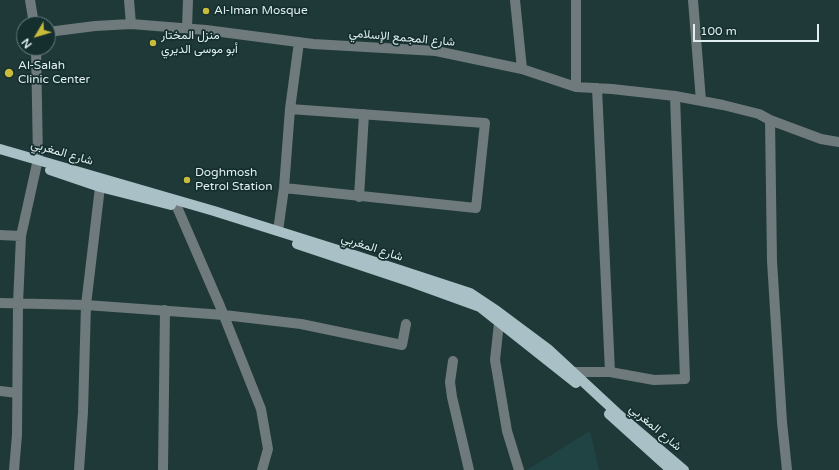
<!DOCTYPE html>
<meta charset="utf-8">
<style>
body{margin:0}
#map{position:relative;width:839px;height:470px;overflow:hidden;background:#1f3939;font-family:"Varela Round",sans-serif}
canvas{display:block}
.north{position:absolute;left:16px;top:16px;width:40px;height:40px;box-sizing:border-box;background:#152f2f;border:1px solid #667b7b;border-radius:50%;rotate:232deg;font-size:11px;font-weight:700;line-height:16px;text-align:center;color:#dfeeee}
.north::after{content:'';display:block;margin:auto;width:14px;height:18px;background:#c9bb3b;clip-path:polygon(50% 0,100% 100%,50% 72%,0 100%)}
.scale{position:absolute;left:693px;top:24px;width:126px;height:18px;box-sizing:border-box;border:2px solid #dfeeee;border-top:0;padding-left:5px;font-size:12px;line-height:14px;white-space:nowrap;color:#dfeeee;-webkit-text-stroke:3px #152f2f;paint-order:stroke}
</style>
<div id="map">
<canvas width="839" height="470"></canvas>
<div class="north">N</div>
<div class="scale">100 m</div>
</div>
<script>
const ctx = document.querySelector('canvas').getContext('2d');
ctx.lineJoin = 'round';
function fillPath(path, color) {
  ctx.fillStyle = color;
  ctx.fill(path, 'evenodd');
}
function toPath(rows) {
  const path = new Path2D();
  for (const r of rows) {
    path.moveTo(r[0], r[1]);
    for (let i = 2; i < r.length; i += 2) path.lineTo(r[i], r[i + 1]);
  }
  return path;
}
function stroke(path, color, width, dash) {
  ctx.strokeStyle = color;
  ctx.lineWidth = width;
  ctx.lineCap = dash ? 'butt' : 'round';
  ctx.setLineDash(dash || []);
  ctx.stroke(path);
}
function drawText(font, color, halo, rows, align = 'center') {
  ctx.font = font + ' "Varela Round",Vazirmatn,sans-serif';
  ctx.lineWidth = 3.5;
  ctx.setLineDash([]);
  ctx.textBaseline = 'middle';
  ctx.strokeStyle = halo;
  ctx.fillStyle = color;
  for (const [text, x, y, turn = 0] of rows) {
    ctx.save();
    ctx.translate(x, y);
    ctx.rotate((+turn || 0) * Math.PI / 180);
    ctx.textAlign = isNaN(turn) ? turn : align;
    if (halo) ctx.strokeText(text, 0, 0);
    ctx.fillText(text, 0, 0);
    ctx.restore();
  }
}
fillPath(toPath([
 [590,431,599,470,527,470]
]), '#204444');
stroke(toPath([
 [30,0,34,24],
 [129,0,131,24],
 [515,0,522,69],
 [576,0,576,87],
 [693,0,701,101],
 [187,28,188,0],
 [48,32,95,26,131,24,206,30,313,44,436,51,522,69,576,87,612,89,675,96,723,105,759,114,770,120,821,139,839,142],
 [770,120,772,261,782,422,787,470],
 [284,188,476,208,485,123,290,109],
 [359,197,364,114],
 [177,207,220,306,261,409,268,449,262,470],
 [278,231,284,188,290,109,299,42],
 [0,235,21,236],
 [0,303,86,305,224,315,301,324,402,345,406,324],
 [499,323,495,360,507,431,519,470],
 [453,361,450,382,452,397,469,470],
 [573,372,610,372,597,88],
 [610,372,654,380,685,379,675,96],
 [0,391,17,393],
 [14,470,17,435,18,304,21,236,38,159,36,48],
 [79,470,83,412,86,305,100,187],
 [163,470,165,310]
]), '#6f7a7d', 10);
stroke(toPath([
 [0,149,214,211,357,256,470,293,497,311,548,349,617,413,684,470],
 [50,170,100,187,171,205],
 [297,244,411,282,480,307,576,383],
 [609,414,671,470]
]), '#a8c0c6', 10);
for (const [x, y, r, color] of [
 [206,11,4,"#c9bb3b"],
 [153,43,4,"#c9bb3b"],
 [9,73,5,"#c9bb3b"],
 [187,180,4,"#c9bb3b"]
]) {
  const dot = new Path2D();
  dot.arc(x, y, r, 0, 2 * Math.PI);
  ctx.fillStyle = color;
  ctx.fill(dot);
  stroke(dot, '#152f2f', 1.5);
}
drawText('12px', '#dfeeee', '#152f2f', [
 ["Al-Iman Mosque",214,11],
 ["منزل المختار",161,36],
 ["أبو موسى الديري",161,50],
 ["Al-Salah",18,66],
 ["Clinic Center",18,80],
 ["Doghmosh",195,173],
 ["Petrol Station",195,187]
], 'left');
drawText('12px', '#dfeeee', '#152f2f', [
 ["شارع المجمع الإسلامي",402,38,5],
 ["شارع المغربي",62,153,16],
 ["شارع المغربي",372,248,18],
 ["شارع المغربي",655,428,40]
]);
</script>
